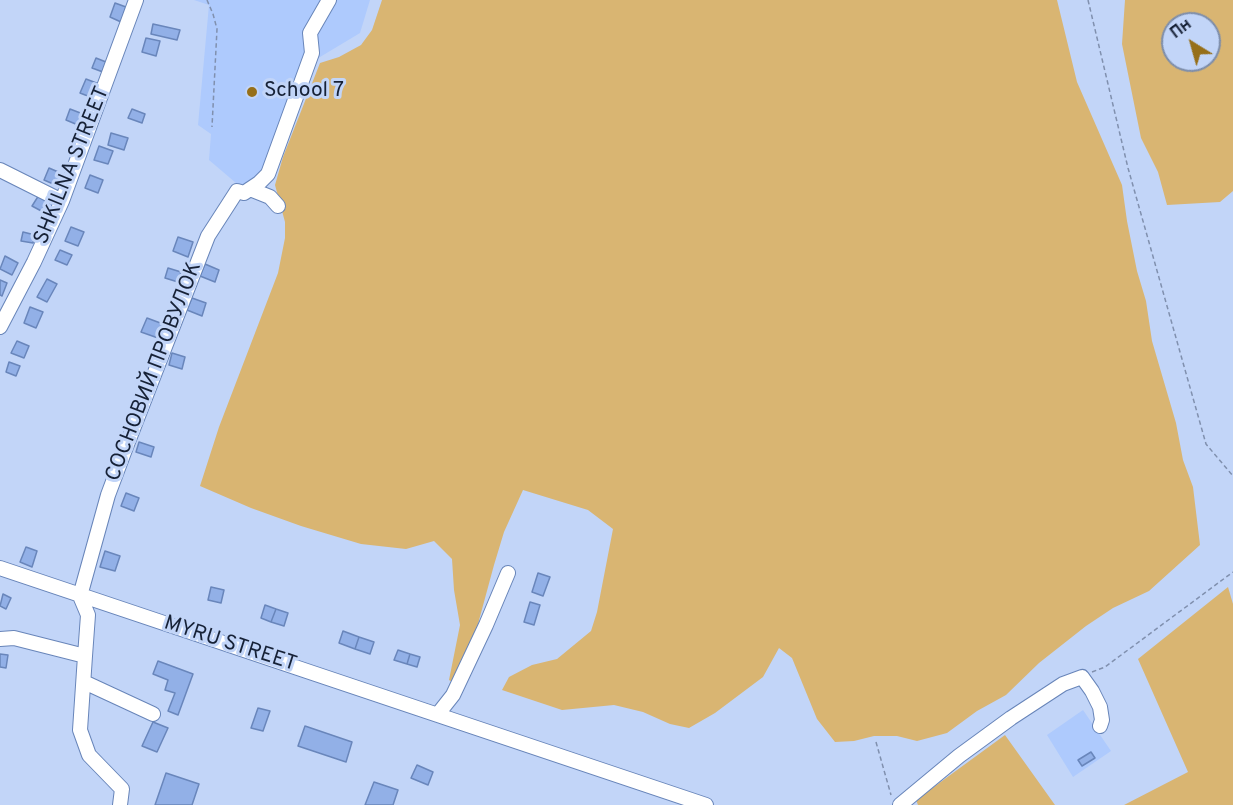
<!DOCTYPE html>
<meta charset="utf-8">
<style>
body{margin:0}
#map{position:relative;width:1233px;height:805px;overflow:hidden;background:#c2d5f8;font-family:Overpass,sans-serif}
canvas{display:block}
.north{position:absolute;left:1161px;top:12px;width:60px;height:60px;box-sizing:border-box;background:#c2d5f8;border:2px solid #7d8daa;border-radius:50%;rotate:323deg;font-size:16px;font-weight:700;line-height:24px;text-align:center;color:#162136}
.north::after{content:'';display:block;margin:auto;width:21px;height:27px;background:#966f19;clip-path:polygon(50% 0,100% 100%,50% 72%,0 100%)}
</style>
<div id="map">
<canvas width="1233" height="805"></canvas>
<div class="north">Пн</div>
</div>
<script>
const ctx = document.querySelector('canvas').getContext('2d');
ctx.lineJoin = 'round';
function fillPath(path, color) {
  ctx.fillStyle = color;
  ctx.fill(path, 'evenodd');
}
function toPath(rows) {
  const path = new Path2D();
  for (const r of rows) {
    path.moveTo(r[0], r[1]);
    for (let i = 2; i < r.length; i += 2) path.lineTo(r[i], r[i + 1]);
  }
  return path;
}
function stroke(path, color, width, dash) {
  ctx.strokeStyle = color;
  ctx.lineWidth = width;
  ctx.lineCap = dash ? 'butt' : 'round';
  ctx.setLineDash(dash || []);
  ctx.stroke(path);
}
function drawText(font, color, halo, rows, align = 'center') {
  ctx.font = font + ' Overpass,sans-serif';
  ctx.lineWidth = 6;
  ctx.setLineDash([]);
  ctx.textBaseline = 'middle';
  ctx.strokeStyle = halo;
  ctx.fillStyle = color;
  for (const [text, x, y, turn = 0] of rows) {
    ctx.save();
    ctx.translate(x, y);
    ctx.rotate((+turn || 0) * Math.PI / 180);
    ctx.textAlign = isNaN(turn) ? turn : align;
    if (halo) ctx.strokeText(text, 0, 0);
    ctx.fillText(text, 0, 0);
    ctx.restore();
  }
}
fillPath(toPath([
 [194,0,370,0,360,33,315,60,266,189,236,183,209,160,211,134,198,125,209,5],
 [1083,710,1111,751,1073,777,1047,735]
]), '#aecafd');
fillPath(toPath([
 [382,0,1057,0,1077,82,1122,185,1127,221,1137,271,1146,301,1152,341,1176,423,1183,460,1193,487,1200,545,1149,591,1113,608,1086,626,1039,663,1006,695,977,711,947,733,917,741,897,736,874,736,854,741,835,742,817,719,792,658,779,648,763,677,715,713,689,728,670,724,643,712,614,705,562,710,502,690,509,677,532,665,557,659,591,631,597,612,613,529,588,510,523,490,504,532,494,565,478,624,474,654,462,688,449,680,460,625,454,590,452,559,434,541,406,549,361,544,301,526,251,508,200,486,219,427,278,273,285,238,285,222,275,185,283,157,320,63,339,57,361,45,372,30],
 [1125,0,1233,0,1233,191,1220,202,1167,205,1158,172,1141,138,1122,44],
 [1173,24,1209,24,1209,60,1173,60],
 [1228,587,1233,604,1233,805,1124,805,1188,772,1138,659],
 [1005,735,1055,805,918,805,916,800]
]), '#d9b572');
const building = toPath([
 [115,3,126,7,121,22,110,17,115,3],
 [153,24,180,30,177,40,151,34,153,24],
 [146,38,160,41,156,56,142,52,146,38],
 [96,58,106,62,103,72,92,68,96,58],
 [86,79,99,84,93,98,80,93,86,79],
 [70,109,83,114,78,125,66,120,70,109],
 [132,109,145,114,142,123,128,118,132,109],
 [111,133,128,138,124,150,108,145,111,133],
 [99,146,113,151,108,164,94,160,99,146],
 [49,168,63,174,58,186,44,180,49,168],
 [90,175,103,180,98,193,85,188,90,175],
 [39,195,51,201,45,213,32,206,39,195],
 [71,227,84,232,78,246,65,241,71,227],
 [23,232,35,235,33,243,21,241,23,232],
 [178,237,193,242,188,257,173,251,178,237],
 [60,250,72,255,67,265,55,260,60,250],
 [5,256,18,263,12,275,0,269,5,256],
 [205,264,219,270,215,282,200,276,205,264],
 [168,268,181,272,178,282,165,278,168,268],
 [47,279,57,284,47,302,37,297,47,279],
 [0,280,7,283,2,296,0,295,0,280],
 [192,298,206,303,202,316,187,310,192,298],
 [30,307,43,312,36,328,24,323,30,307],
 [147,318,163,324,158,338,141,332,147,318],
 [17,341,29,346,24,358,11,353,17,341],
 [172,353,185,357,182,369,169,365,172,353],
 [9,362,20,366,16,376,6,372,9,362],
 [139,442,154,447,151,457,136,452,139,442],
 [126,493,139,498,134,511,121,506,126,493],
 [26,547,37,551,32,567,20,562,26,547],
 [105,551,120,556,115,571,100,567,105,551],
 [538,573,550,577,543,596,532,592,538,573],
 [211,587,224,590,221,603,208,600,211,587],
 [3,594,11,598,6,609,0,606,3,594],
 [530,602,540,605,534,625,524,622,530,602],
 [265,605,276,609,271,622,261,618,265,605],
 [276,609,288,613,284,626,271,622,276,609],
 [343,631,359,637,355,649,339,643,343,631],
 [359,637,374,642,370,654,355,649,359,637],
 [398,650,410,654,407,664,394,660,398,650],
 [0,654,8,655,6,668,0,667,0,654],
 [410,654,420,657,417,667,407,664,410,654],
 [158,661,193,674,178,715,168,711,175,693,165,690,168,680,153,674,158,661],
 [258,708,270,711,263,731,251,728,258,708],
 [153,722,168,728,157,752,142,746,153,722],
 [305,726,352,742,346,762,298,746,305,726],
 [1091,752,1095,758,1082,766,1078,760,1091,752],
 [417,765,433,772,428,785,411,778,417,765],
 [166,773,199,784,192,805,155,805,166,773],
 [374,782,398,790,393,805,365,805,374,782]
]);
fillPath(building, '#92b0e7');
stroke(building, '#6986bb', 1.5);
const minor = toPath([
 [0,170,62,201],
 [250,189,270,197,278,206],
 [0,327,34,262,62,201,136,0],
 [0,568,706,805],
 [0,639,14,638,85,656,88,615,80,596,108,495,126,447,208,236,237,191,244,193,259,183,268,174,312,53,310,33,329,0],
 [85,656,80,730,89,755,122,789,120,805],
 [84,682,153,714],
 [438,714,453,695,486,625,508,573],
 [900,805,959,756,1011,718,1063,684,1082,677,1092,691,1100,707,1102,720,1100,726]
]);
stroke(minor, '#6885b9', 16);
stroke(toPath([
 [207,0,213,14,217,29,212,127],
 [1088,0,1128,168,1206,444,1233,476],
 [1092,672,1105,667,1233,572],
 [876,742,891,795]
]), '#8090ae', 1.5, [4.5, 3]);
stroke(minor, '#fff', 14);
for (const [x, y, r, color] of [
 [252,92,6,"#966f19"]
]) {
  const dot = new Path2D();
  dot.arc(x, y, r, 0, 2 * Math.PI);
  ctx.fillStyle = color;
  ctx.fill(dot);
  stroke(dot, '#c2d5f8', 2);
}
drawText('21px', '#162136', '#c2d5f8', [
 ["School 7",264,92]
], 'left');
drawText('21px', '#162136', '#c2d5f8', [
 ["SHKILNA STREET",73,166,-68],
 ["СОСНОВИЙ ПРОВУЛОК",155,372,-69],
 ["MYRU STREET",230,645,18]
]);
</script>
